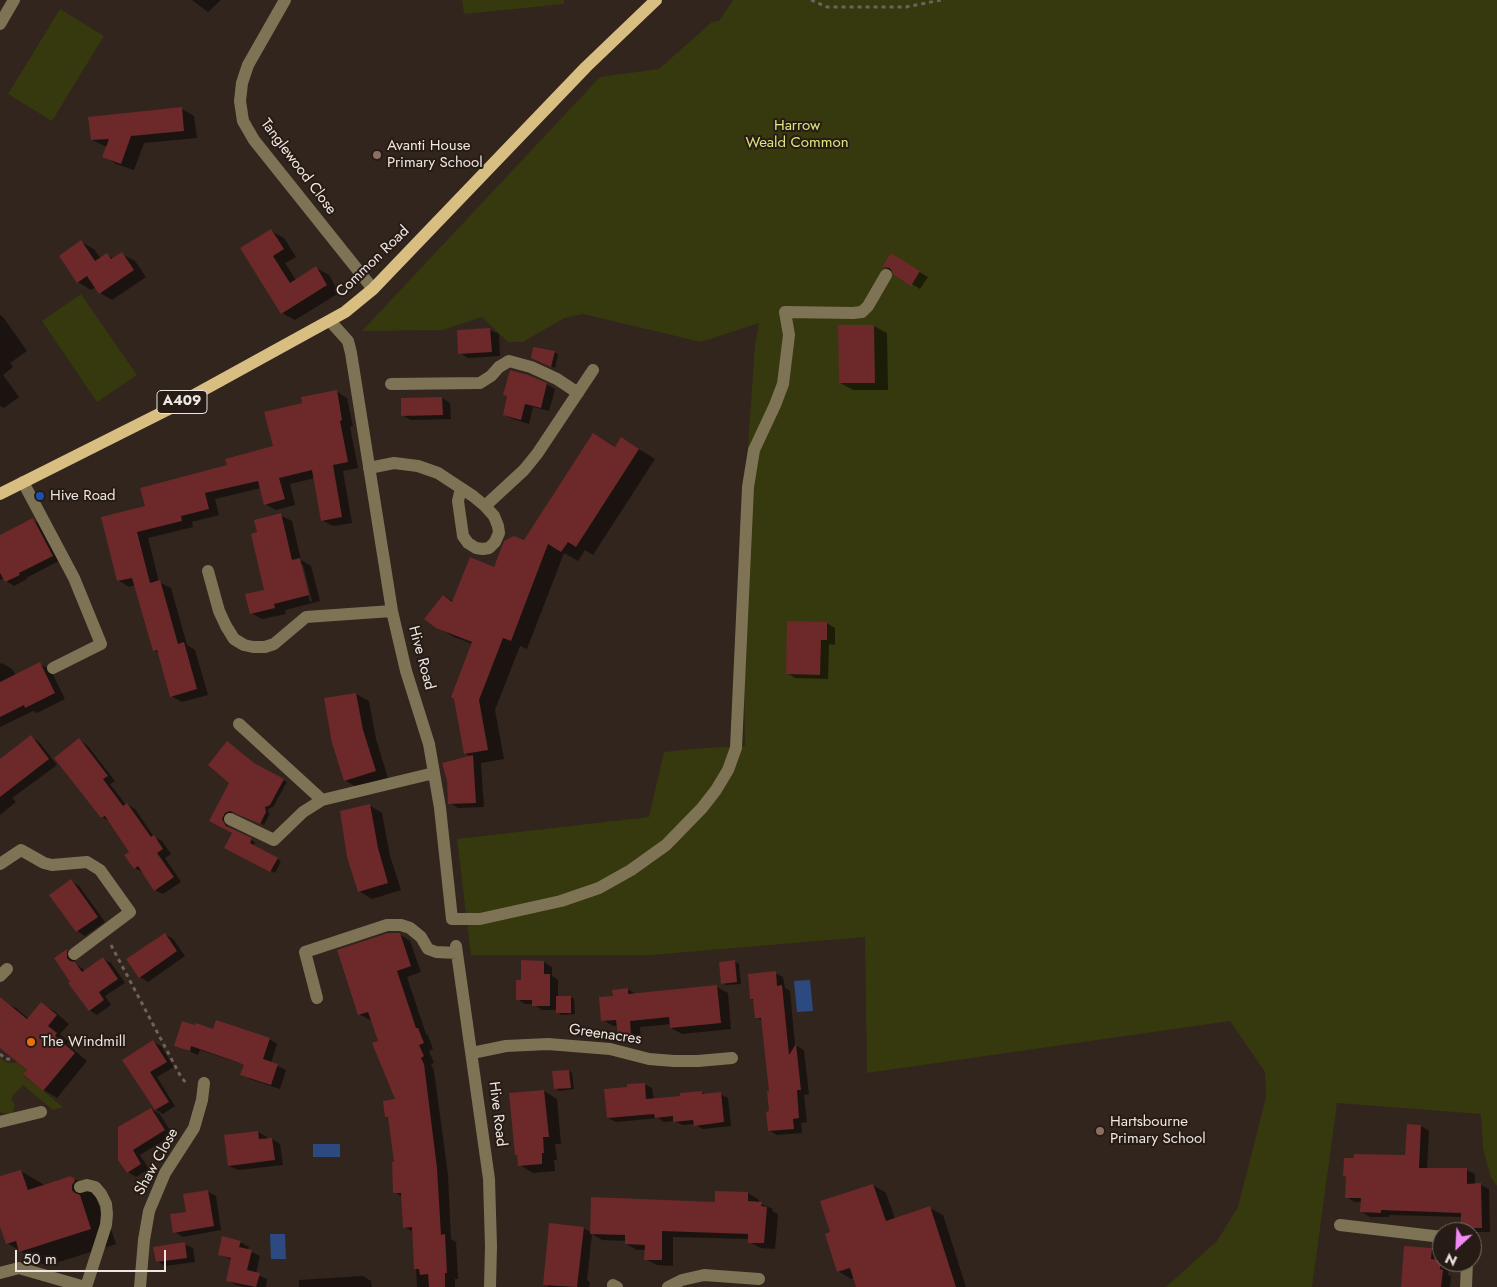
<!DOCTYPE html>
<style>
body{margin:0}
#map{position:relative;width:1497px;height:1287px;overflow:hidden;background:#31251e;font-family:Jost,sans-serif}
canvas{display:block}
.north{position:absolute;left:1432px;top:1222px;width:50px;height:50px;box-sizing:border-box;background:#271b15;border:1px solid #776c67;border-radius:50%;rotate:205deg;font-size:14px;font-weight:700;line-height:20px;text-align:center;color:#eee6e1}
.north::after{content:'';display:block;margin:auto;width:18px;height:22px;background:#f18af4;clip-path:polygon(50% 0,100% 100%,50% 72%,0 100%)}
.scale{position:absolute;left:15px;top:1250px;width:151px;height:22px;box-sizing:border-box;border:2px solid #eee6e1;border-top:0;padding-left:6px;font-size:15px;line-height:18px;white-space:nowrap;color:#eee6e1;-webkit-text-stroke:4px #271b15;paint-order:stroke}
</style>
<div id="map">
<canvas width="1497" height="1287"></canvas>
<div class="north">N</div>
<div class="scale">50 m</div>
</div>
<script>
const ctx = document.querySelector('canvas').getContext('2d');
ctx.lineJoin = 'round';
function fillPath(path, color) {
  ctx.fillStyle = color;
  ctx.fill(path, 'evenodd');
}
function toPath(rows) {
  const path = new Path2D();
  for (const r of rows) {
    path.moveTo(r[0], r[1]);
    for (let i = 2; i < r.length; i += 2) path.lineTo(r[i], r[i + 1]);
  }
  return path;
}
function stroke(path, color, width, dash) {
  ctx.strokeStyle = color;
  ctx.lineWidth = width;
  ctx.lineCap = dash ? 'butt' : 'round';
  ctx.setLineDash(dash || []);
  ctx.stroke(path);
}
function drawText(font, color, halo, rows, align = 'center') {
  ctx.font = font + ' Jost,sans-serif';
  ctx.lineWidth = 4;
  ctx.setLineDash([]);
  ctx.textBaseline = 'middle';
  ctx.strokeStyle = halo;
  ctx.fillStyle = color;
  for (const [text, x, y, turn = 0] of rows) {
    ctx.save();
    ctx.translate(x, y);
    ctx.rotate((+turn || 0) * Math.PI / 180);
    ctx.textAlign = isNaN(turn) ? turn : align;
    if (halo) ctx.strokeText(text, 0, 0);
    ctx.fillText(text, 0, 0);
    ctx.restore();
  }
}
fillPath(toPath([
 [462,0,564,0,564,4,464,14],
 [733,0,1497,0,1497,1186,1491,1178,1483,1148,1481,1114,1337,1103,1312,1287,1166,1287,1217,1241,1238,1207,1266,1097,1265,1072,1230,1021,867,1073,865,937,651,955,471,955,457,839,649,817,664,752,704,748,745,746,742,531,755,346,759,323,701,342,583,314,564,318,523,342,508,342,482,317,443,330,362,331,600,77,659,69,712,22,719,21],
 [60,9,104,36,52,121,8,94],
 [81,294,137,375,97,402,42,321],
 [0,1057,7,1063,18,1063,26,1070,23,1075,63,1107,53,1110,23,1085,11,1098,15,1105,13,1112,11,1114,2,1113,0,1111]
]), '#36380e');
fillPath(toPath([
 [810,980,813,1011,797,1012,794,981],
 [313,1144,340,1144,340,1157,313,1157],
 [270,1234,285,1234,286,1259,271,1259]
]), '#2c4a80');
fillPath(toPath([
 [192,0,221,0,208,12],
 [182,109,194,116,197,138,144,143,134,170,116,164,104,156,107,147,92,140],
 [271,231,284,238,296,257,285,263,296,280,316,268,329,275,339,293,295,320,282,313,242,249],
 [81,242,94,249,101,259,107,255,114,259,122,254,135,261,146,277,112,300,100,293,96,287,91,290,78,282],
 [891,255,928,277,920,289,884,267],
 [0,315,3,317,27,351,10,363,13,367,3,375,19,397,4,408,0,406],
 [840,326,874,326,887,333,888,390,853,390,840,383],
 [490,330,499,334,500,356,468,358,460,353],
 [554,352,558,354,555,368,536,360],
 [546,384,555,389,549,411,533,407,529,424,513,419,504,415],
 [336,391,347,398,353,426,350,427,358,468,343,471,352,523,333,526,322,520,315,478,290,484,295,505,276,510,265,504,261,488,215,499,219,515,192,522,193,527,148,538,159,582,171,588,187,645,195,650,208,695,182,702,171,696,159,654,154,650,135,585,129,587,118,580,146,507,229,466,274,447,303,404],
 [442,398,450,403,451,419,411,420,402,415],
 [594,434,616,447,637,448,655,459,593,555,585,550,578,561,564,553,527,649,520,646,495,710,504,759,481,763,484,807,458,808,450,803,471,757,465,753,473,644,454,637,437,627,444,596,454,602,524,541],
 [280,515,292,521,301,560,311,566,320,601,285,610,286,614,262,619,251,613,265,591,259,533],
 [301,565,303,565,312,601,310,602],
 [33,520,42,525,61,560,26,578,27,579,14,586,6,581,4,578,0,580,0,535],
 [827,623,835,628,835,645,829,644,828,679,795,678,787,673],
 [2,663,12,669,16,676,39,664,50,669,65,699,37,713,33,711,0,727,0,664],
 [356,694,369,701,376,739,388,778,357,788,345,780],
 [31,737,39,742,57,765,12,798,16,802,0,815,0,760],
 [79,740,87,745,115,781,110,784,126,805,127,804,135,809,154,837,162,841,171,854,165,858,181,882,163,894,155,890,144,873,135,868,131,852,110,822,102,817],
 [257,766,287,782,273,807,268,809,269,815,264,825,235,812,229,814,225,823,230,829,255,842,253,846,281,861,275,873,226,847,234,833,211,820],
 [369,805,382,813,390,856,401,890,372,899,359,891],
 [71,881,79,886,105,922,85,936,77,931],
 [165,934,173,939,185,956,148,982,140,977],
 [399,934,410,941,421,972,407,977,426,1034,428,1035,433,1049,429,1051,434,1063,431,1064,434,1071,448,1175,451,1239,456,1242,458,1279,455,1279,455,1287,417,1287,414,1232,404,1227,402,1197,395,1192,395,1164,390,1118,386,1117,397,1100,372,1020,370,1020,359,1014],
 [67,951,74,955,75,963,85,971,103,959,111,963,125,983,105,996,111,1005,97,1015,89,1010,56,958],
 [522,962,544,962,552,967,552,976,558,980,558,997,571,997,574,999,575,1014,561,1015,557,1012,557,1010,542,1010,533,1004,525,1004,517,999,522,981],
 [735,962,739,964,741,984,726,985,722,983],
 [775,973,783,977,785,988,790,991,795,1045,804,1050,809,1094,804,1095,807,1122,801,1123,802,1133,777,1135,769,1130,770,1092,763,1021,756,1017,755,1001,751,999],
 [717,987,728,993,731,1029,682,1034,671,1028,671,1024,640,1027,641,1040,630,1042,619,1035,618,1026,613,1026,603,1020,615,997,628,989,637,995],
 [0,1000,16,1008,29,1019,41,1004,54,1011,69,1024,60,1034,69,1042,67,1044,87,1061,57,1098,44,1090,25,1074,28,1070,0,1046],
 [196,1026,269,1039,277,1044,271,1063,286,1070,280,1089,250,1079,242,1074,245,1065,200,1050,198,1055,176,1045],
 [153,1042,161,1046,174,1067,157,1077,175,1106,163,1114,157,1110,173,1135,140,1155,149,1169,136,1177,128,1172,119,1159,151,1109,159,1114,124,1060],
 [569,1071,572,1073,574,1089,559,1091,555,1088],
 [644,1084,652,1088,654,1100,682,1097,701,1092,706,1095,720,1094,728,1098,731,1126,703,1129,694,1124,682,1125,674,1121,664,1122,658,1118,616,1122,608,1118,629,1088],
 [544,1091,557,1099,561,1144,555,1144,557,1160,554,1160,555,1171,533,1173,520,1165,519,1156,516,1155],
 [1421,1126,1429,1131,1427,1169,1467,1170,1475,1174,1475,1185,1481,1185,1489,1189,1490,1232,1471,1232,1462,1227,1462,1217,1389,1215,1389,1217,1370,1217,1362,1212,1362,1202,1355,1202,1346,1197,1406,1156],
 [258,1132,267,1137,267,1140,272,1139,280,1144,283,1165,238,1170,229,1166],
 [21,1171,46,1186,71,1177,100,1193,98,1205,105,1211,116,1244,46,1266,7,1243,0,1223,0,1178],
 [873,1185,886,1193,895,1219,930,1208,943,1215,966,1287,857,1287,854,1278,851,1279,838,1271,832,1233],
 [207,1191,216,1196,221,1230,183,1237,175,1232,187,1213],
 [716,1192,748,1193,759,1200,759,1203,773,1209,772,1211,778,1214,775,1249,761,1248,749,1242,749,1239,673,1237,673,1266,657,1265,645,1259,646,1250,637,1250,626,1244,626,1241,602,1240,592,1234,587,1280,590,1282,589,1287,549,1287,544,1284,583,1228,591,1232,716,1203],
 [240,1242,249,1247,248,1250,260,1256,256,1274,267,1279,266,1287,244,1287,236,1285,227,1280,232,1260,219,1254],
 [184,1244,193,1248,195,1262,165,1266,157,1261],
 [1431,1249,1440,1254,1439,1261,1449,1266,1448,1275,1451,1276,1450,1287,1404,1287],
 [363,1276,371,1281,372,1287,299,1287,299,1280]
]), '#0007');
fillPath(toPath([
 [182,107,184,131,131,136,121,164,102,157,109,139,91,140,88,117],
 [271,229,284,249,273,256,290,283,316,266,327,285,281,314,240,248],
 [81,240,95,261,107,253,111,259,122,252,134,270,99,294,87,276,77,283,59,256],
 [891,253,920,271,911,286,894,275,890,268,882,267],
 [838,325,874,325,875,383,839,383],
 [490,328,492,352,458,354,457,330],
 [533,347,555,351,551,367,531,358],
 [510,370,528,375,547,383,541,408,525,404,521,420,503,415,507,396,503,395],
 [337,390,342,420,340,421,348,462,333,465,342,517,321,521,312,470,279,478,285,499,264,505,258,481,205,493,209,509,181,516,182,521,137,532,150,583,160,580,178,644,184,642,197,689,170,697,157,650,153,651,132,578,117,581,101,517,145,506,140,488,227,465,225,459,273,446,264,412,302,403,301,397],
 [442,397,443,415,401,416,401,398],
 [593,433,615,447,621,437,639,449,576,547,568,542,561,552,548,544,511,641,503,638,479,700,488,750,464,754,454,699,451,697,472,642,436,628,424,619,443,595,452,602,470,557,494,567,504,541,514,536,524,540],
 [281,513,292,560,300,558,309,595,274,604,275,608,250,614,245,594,264,590,251,534,257,532,254,520],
 [33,518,53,556,19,573,20,575,5,582,0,573,0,535],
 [787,621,827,622,827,640,821,640,820,675,786,674],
 [40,662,55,693,25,708,24,705,0,717,0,682],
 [356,693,363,730,376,771,344,781,332,743,324,698],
 [31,735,49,759,0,797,0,759],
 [79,738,108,776,103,779,123,806,127,803,151,837,154,835,163,849,157,853,174,877,154,891,138,866,134,869,124,855,129,852,105,816,101,818,54,758],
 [227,741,254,763,284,779,270,805,265,807,266,812,260,824,230,811,225,813,222,819,226,826,252,838,250,843,278,858,270,872,224,848,232,833,209,821,229,783,208,765],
 [473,755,476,803,448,804,447,781,442,763],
 [370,804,378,848,388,883,358,892,347,857,340,811],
 [71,879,98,917,76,932,49,895],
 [165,933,177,951,139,978,126,959],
 [388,933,400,933,411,966,397,971,416,1028,418,1028,424,1043,419,1045,424,1056,421,1058,424,1064,437,1168,441,1235,445,1234,447,1273,445,1273,445,1287,429,1287,428,1274,420,1275,419,1269,414,1269,412,1227,403,1228,401,1193,393,1193,392,1162,394,1162,388,1117,385,1117,383,1101,395,1099,372,1043,378,1041,368,1012,358,1015,337,950],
 [67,949,67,958,70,961,75,962,82,972,103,957,118,979,99,992,104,1000,89,1011,68,983,70,982,54,958],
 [521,960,544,961,544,974,550,974,550,1006,532,1006,532,1000,516,1000,516,980,521,980],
 [735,960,737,982,721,984,719,962],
 [776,971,777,986,782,985,789,1055,796,1044,801,1090,797,1090,799,1118,793,1119,794,1129,768,1131,766,1112,769,1111,767,1091,769,1091,761,1018,755,1018,753,999,750,999,748,974],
 [717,985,721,1023,670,1028,669,1017,630,1021,631,1035,618,1036,616,1020,601,1021,599,997,613,996,612,990,628,988,628,994],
 [556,996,571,996,571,1013,556,1013],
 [0,997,27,1019,41,1002,57,1015,48,1026,57,1033,55,1036,75,1053,43,1091,23,1074,27,1070,0,1048],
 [216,1020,270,1038,263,1059,278,1064,271,1085,240,1075,244,1065,237,1062,191,1046,190,1051,174,1046,182,1021,195,1025,196,1023,213,1029],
 [153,1040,167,1062,150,1072,169,1102,155,1110,122,1060],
 [569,1070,571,1088,554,1089,552,1071],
 [645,1083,646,1099,680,1096,680,1093,702,1091,702,1094,721,1092,724,1122,694,1126,693,1120,673,1122,673,1116,655,1118,654,1114,607,1118,604,1089,627,1087,627,1084],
 [544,1090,549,1137,543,1137,544,1153,542,1153,542,1164,518,1166,517,1155,515,1155,509,1093],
 [151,1108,165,1130,133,1150,141,1164,127,1173,118,1160,118,1127],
 [1407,1124,1421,1125,1419,1168,1467,1168,1467,1184,1481,1183,1482,1228,1461,1228,1461,1213,1381,1210,1381,1213,1360,1212,1361,1198,1345,1198,1346,1176,1343,1176,1344,1158,1354,1158,1354,1154,1405,1155],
 [258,1131,259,1139,272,1138,275,1160,228,1166,224,1135],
 [21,1170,28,1190,71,1176,72,1178,74,1177,75,1181,72,1185,72,1190,75,1193,80,1195,91,1229,19,1252,16,1241,6,1244,0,1227,0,1176],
 [873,1184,886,1221,930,1206,956,1287,856,1287,850,1268,837,1272,825,1234,830,1232,820,1201],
 [208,1190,214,1226,173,1233,170,1214,186,1212,183,1194],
 [715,1191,748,1192,748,1201,762,1202,761,1206,767,1207,764,1243,748,1243,748,1234,662,1231,662,1260,644,1260,645,1245,625,1244,625,1235,590,1234,591,1197,715,1202],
 [549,1223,584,1227,577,1287,543,1285],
 [222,1236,241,1241,239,1247,252,1250,247,1270,260,1273,256,1287,226,1281,231,1258,218,1255],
 [185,1242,187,1258,156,1262,153,1247],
 [1404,1246,1432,1248,1431,1259,1441,1260,1440,1269,1443,1270,1441,1287,1401,1287]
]), '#6d2829');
stroke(toPath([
 [811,0,827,7,906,7,941,0],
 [111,945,181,1077,187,1084],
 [0,1054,6,1059,14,1059]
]), '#6d625c', 3, [4, 4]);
stroke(toPath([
 [285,0,248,65,242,83,240,101,243,121,254,140,373,289],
 [0,24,14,0],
 [330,321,348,341,351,353,392,611,406,671,429,744,434,773,440,808,452,919,480,919,561,901,599,888,631,870,666,845,702,808,716,790,728,770,736,748,748,487,754,450,775,405,783,384,789,335,785,312,853,313,862,312,868,306,886,275],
 [391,384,480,383,491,376,499,367,509,361,531,367,557,379,578,393],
 [369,468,394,463,418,466,438,473,473,496,485,506,494,516,498,526,499,533,495,542,489,548,483,549,476,548,468,543,463,536,458,501,461,488],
 [23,482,74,578,101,644,53,668],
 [485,506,524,470,537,454,593,370],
 [208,571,219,611,226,626,234,639,244,645,253,647,265,647,274,644,306,617,392,611],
 [239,724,322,800],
 [230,819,274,840,303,812,322,800,434,773],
 [0,864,21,850,44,863,52,865,87,862,100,870,130,912,74,954],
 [456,946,489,1179,491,1246,490,1287],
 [0,976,7,969],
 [317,998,305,952,387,925,401,925,410,928,421,937,428,949,436,952,457,953],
 [472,1053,506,1046,548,1044,610,1049,649,1059,674,1061,698,1061,732,1058],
 [0,1122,41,1112],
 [80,1187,87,1185,95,1187,101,1194,106,1204,107,1214,106,1225,86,1287],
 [1340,1225,1442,1237],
 [0,1273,19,1268,85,1287],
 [613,1285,617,1287],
 [140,1287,144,1240,149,1211,165,1173,194,1128,202,1100,204,1083],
 [668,1287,682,1280,704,1275,759,1279],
 [1466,1287,1467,1262]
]), '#7f7356', 12);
stroke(toPath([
 [0,494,167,410,345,312,373,289,586,67,656,0]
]), '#d9be82', 12);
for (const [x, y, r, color] of [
 [377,155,5,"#8d6e63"],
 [40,496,5,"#1a4fb4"],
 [31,1042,5,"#e8710a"],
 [1100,1131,5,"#8d6e63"]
]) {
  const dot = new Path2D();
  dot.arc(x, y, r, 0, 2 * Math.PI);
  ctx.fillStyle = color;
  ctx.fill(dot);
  stroke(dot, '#271b15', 2);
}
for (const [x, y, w] of [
 [182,402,50]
]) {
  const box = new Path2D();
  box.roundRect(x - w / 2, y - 11.5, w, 23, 4);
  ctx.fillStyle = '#271b15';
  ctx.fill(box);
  stroke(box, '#eee6e1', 1);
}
drawText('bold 14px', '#eee6e1', null, [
 ["A409",182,402]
]);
drawText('15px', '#dde57d', '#271b15', [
 ["Harrow",797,126],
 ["Weald Common",797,143]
]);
drawText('15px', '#eee6e1', '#271b15', [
 ["Avanti House",387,146],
 ["Primary School",387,163],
 ["Hive Road",50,496],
 ["The Windmill",41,1042],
 ["Hartsbourne",1110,1122],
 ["Primary School",1110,1139]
], 'left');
drawText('15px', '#eee6e1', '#271b15', [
 ["Tanglewood Close",298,167,53],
 ["Common Road",373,262,-44],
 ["Hive Road",421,658,75],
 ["Greenacres",605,1035,8],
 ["Hive Road",497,1114,83],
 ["Shaw Close",157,1162,-61]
]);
</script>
